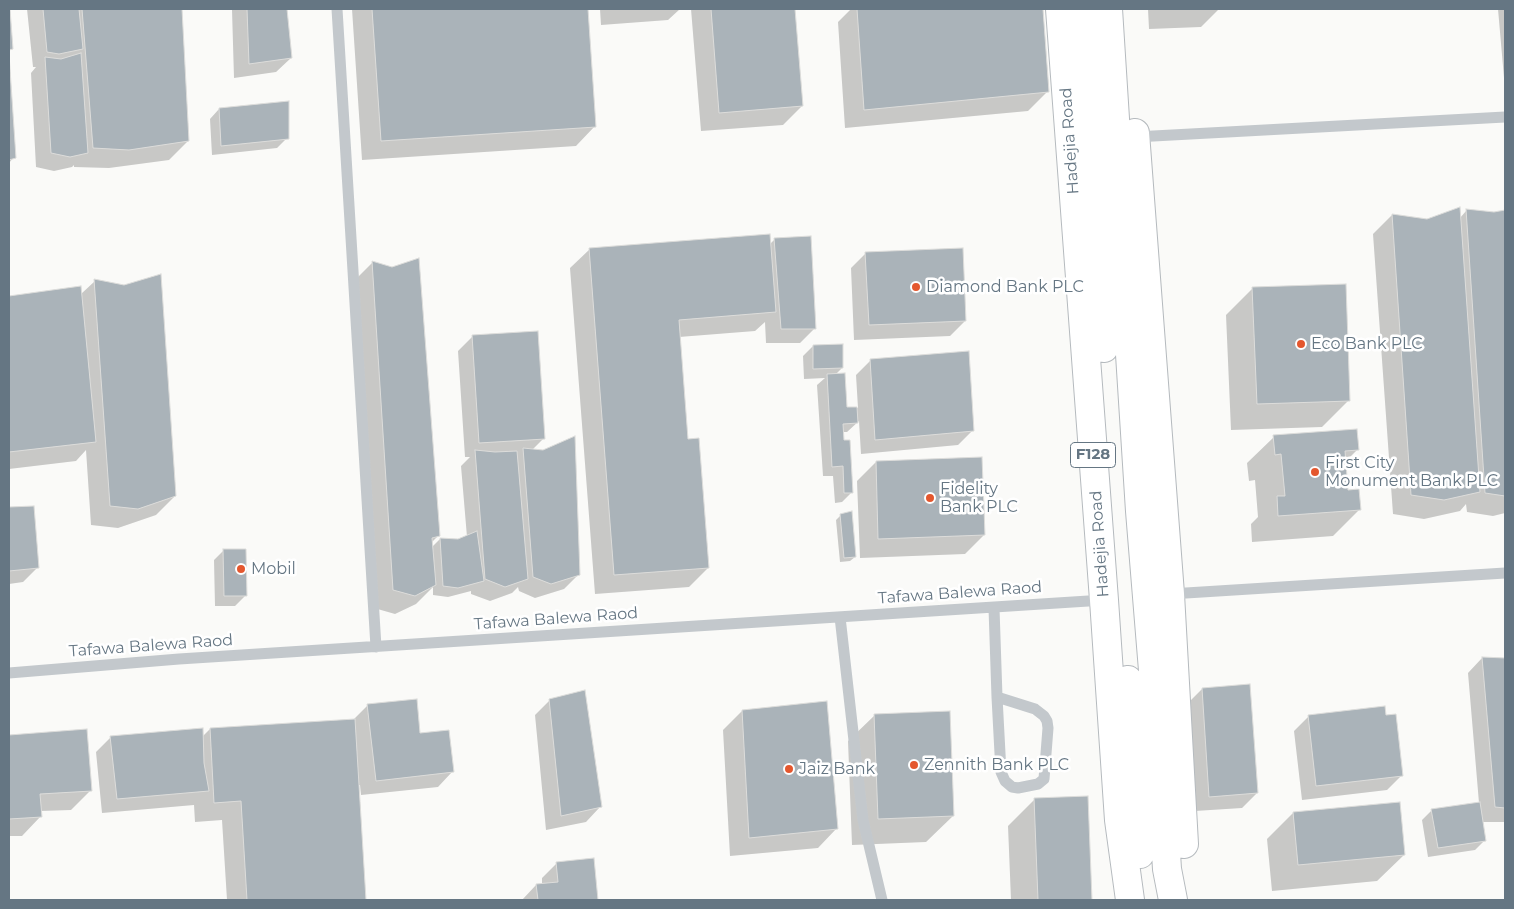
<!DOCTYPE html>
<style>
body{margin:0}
#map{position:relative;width:1514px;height:909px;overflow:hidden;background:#fafaf8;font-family:Montserrat,sans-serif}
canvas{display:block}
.frame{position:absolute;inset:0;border:10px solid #657683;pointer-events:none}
</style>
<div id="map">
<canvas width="1514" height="909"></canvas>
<div class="frame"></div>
</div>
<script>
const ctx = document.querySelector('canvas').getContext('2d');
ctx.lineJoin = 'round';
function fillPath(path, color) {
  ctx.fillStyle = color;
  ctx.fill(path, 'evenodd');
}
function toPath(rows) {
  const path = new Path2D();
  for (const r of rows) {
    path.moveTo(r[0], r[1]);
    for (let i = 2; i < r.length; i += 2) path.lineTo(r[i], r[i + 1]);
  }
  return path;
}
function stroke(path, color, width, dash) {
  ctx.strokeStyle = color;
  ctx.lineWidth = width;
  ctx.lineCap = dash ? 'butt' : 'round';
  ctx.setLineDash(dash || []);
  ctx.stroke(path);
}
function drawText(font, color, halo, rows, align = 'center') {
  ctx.font = font + ' Montserrat,sans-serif';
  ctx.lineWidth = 5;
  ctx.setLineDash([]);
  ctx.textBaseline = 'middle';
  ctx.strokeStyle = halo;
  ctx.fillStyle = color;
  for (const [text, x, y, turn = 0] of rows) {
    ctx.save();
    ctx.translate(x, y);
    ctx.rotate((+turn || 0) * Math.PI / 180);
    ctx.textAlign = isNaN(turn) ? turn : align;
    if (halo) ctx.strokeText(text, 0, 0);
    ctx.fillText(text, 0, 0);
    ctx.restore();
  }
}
fillPath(toPath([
 [27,9,180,9,188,141,169,160,109,168,74,167,74,165,72,167,54,171,36,167,31,73,36,67,33,67],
 [233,9,286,9,291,58,276,72,234,78,232,10],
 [352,9,587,9,595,126,576,146,362,160],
 [600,9,680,9,668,20,601,25],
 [691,9,794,9,802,106,783,125,701,131],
 [851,9,1042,9,1048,91,1028,111,845,128,838,22],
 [1148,9,1219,9,1201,27,1149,29],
 [1498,9,1505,9,1505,78,1504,78],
 [9,72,14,157,9,163],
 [219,109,287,138,277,148,212,155,210,119],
 [1466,211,1494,214,1505,211,1505,513,1493,516,1467,512,1466,504,1460,511,1424,519,1393,514,1373,234,1392,215,1428,220,1460,218],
 [775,239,815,328,800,343,766,343,765,322,755,331,679,337,687,440,708,568,689,587,595,594,570,268,590,249,769,245],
 [866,253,965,321,950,336,854,340,851,268],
 [372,263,439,535,431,543,432,547,440,539,458,540,467,537,461,466,470,457,465,457,458,351,472,337,544,438,532,450,579,574,564,589,535,598,519,591,518,587,512,593,490,601,471,594,471,591,448,597,433,595,433,587,416,604,395,614,374,608,353,282],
 [95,281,175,496,156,515,118,528,91,525,86,450,76,461,9,469,9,297,80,287,81,294],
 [1253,288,1349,400,1322,427,1231,430,1226,315],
 [813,346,842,368,835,375,846,408,858,408,856,375,870,361,973,430,958,445,861,454,859,421,847,432,842,432,852,492,842,502,835,503,833,476,823,476,817,385,825,378,804,379,803,356],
 [1274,437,1357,450,1344,463,1347,492,1360,509,1333,536,1252,542,1251,524,1258,517,1255,480,1249,481,1247,463],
 [876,462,984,535,965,554,860,558,857,481],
 [33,507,37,568,23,582,9,584,9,509],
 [841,515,855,557,850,561,840,562,836,520],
 [224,550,245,596,235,606,215,606,214,560],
 [1482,658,1505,659,1505,822,1482,822,1485,840,1475,850,1428,857,1422,820,1432,810,1479,803,1468,673],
 [1202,689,1257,793,1242,808,1195,811,1187,704],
 [550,700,600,807,586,822,546,830,535,715],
 [367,706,419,734,452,772,438,787,361,795,360,785,358,785,365,900,227,900,222,820,195,822,194,805,102,813,96,752,111,737,202,737,210,729,352,721],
 [742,711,837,828,818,848,730,856,723,730],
 [875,715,953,816,926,842,852,845,848,741],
 [1309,716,1385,716,1402,775,1387,790,1302,800,1294,731],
 [86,730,90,791,71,810,40,811,41,816,22,836,9,836,9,736],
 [1087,797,1090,900,1011,900,1008,826,1035,799],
 [1293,813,1404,855,1377,881,1272,891,1267,839],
 [593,860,597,900,522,900,536,885,542,885,542,878,557,863]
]), '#0003');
const building = toPath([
 [9,9,10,9,13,49,9,50,9,9],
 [43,9,79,9,83,49,59,54,47,52,43,9],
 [82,9,182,9,189,141,129,150,93,148,82,9],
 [247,9,287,9,292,58,249,64,247,9],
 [372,9,588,9,596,127,381,141,372,9],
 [711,9,795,9,803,106,719,113,711,9],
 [857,9,1043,9,1049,92,864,110,857,9],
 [81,53,88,153,70,157,51,153,45,57,61,59,81,53],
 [9,54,16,158,9,160,9,54],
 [289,101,289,139,221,146,219,108,289,101],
 [1460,207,1480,492,1444,500,1411,495,1392,214,1427,219,1460,207],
 [1466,209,1494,212,1505,210,1505,496,1485,493,1466,209],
 [770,234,776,312,679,320,688,439,699,438,709,568,614,575,589,248,770,234],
 [811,236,816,329,781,329,774,238,811,236],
 [963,248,966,321,869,325,865,252,963,248],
 [419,258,440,536,432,538,436,585,415,596,393,590,372,261,392,267,419,258],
 [161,274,176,496,138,509,110,506,94,279,124,285,161,274],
 [1346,284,1350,401,1257,404,1252,287,1346,284],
 [81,286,96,442,9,452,9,296,81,286],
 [538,331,545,439,479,443,472,335,538,331],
 [843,344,843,368,813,369,813,345,843,344],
 [969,351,974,431,875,440,870,359,969,351],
 [845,373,847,407,857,407,858,423,843,424,844,440,850,440,853,493,844,493,843,466,832,467,827,374,845,373],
 [1357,429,1359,450,1345,451,1348,490,1359,489,1361,510,1278,516,1277,496,1285,496,1281,454,1275,455,1273,435,1357,429],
 [575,436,580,575,551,584,533,577,523,448,543,450,575,436],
 [475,450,495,452,517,451,528,579,505,587,485,579,475,450],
 [982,457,985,535,878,539,876,461,982,457],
 [34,506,39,568,9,571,9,507,34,506],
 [852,511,856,557,844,558,840,514,852,511],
 [477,531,484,581,458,588,443,586,440,538,458,539,477,531],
 [223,549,246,549,247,596,224,596,223,549],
 [1482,657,1505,658,1505,808,1495,807,1482,657],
 [1250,684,1258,793,1209,797,1202,688,1250,684],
 [585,690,602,807,561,816,549,699,585,690],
 [417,699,420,733,449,730,454,772,376,781,367,704,417,699],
 [827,701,838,829,749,838,742,710,827,701],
 [1385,706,1386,715,1396,714,1403,776,1316,786,1308,715,1385,706],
 [950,711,954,816,878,819,874,714,950,711],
 [355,719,366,900,247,900,241,801,214,803,210,728,355,719],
 [203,728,204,763,209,791,117,799,110,736,203,728],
 [87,729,92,791,40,794,42,817,9,819,9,735,87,729],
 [1088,796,1092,900,1038,900,1034,798,1088,796],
 [1400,802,1405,855,1298,865,1293,812,1400,802],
 [1480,802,1486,841,1438,848,1431,809,1480,802],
 [594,858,598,900,538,900,536,884,558,882,556,862,594,858]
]);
fillPath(building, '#aab3b9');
stroke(building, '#dcdcda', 1);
const primary = toPath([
 [1060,9,1104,600,1119,820,1130,900],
 [1083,9,1104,348],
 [1108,9,1140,511,1160,756,1167,869,1173,900],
 [1135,133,1170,594,1184,844],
 [1128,680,1135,757,1140,854]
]);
stroke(primary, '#b5babe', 30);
stroke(toPath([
 [337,9,376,647],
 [1135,137,1505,117],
 [1170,594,1505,573],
 [994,608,997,697,1001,772,1005,781,1012,787,1018,788,1038,784,1044,779,1048,728,1047,721,1044,716,1035,709,997,697],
 [840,617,863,820,882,900],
 [9,673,179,659,1104,600]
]), '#c3c8cc', 11);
stroke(primary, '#fff', 28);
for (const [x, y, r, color] of [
 [916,287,5,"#e4572e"],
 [1301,344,5,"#e4572e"],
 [1315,472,5,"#e4572e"],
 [930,498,5,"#e4572e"],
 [241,569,5,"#e4572e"],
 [914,765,5,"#e4572e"],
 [789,769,5,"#e4572e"]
]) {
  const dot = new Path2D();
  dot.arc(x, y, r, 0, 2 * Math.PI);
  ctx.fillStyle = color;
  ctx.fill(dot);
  stroke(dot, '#fff', 2);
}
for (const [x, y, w] of [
 [1093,455,45]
]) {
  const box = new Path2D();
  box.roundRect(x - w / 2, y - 12.5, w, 25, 4);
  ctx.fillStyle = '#fff';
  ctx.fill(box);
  stroke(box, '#657683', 1);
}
drawText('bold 15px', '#657683', null, [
 ["F128",1093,455]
]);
drawText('16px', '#657683', '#fff', [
 ["Hadejia Road",1070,141,-94],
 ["Hadejia Road",1100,544,-94],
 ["Tafawa Balewa Raod",960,593,-4],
 ["Tafawa Balewa Raod",556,619,-4],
 ["Tafawa Balewa Raod",151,646,-4]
]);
drawText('16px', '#657683', '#fff', [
 ["Diamond Bank PLC",926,287],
 ["Eco Bank PLC",1311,344],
 ["First City",1325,463],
 ["Monument Bank PLC",1325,481],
 ["Fidelity",940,489],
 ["Bank PLC",940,507],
 ["Mobil",251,569],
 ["Zennith Bank PLC",924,765],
 ["Jaiz Bank",799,769]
], 'left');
</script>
